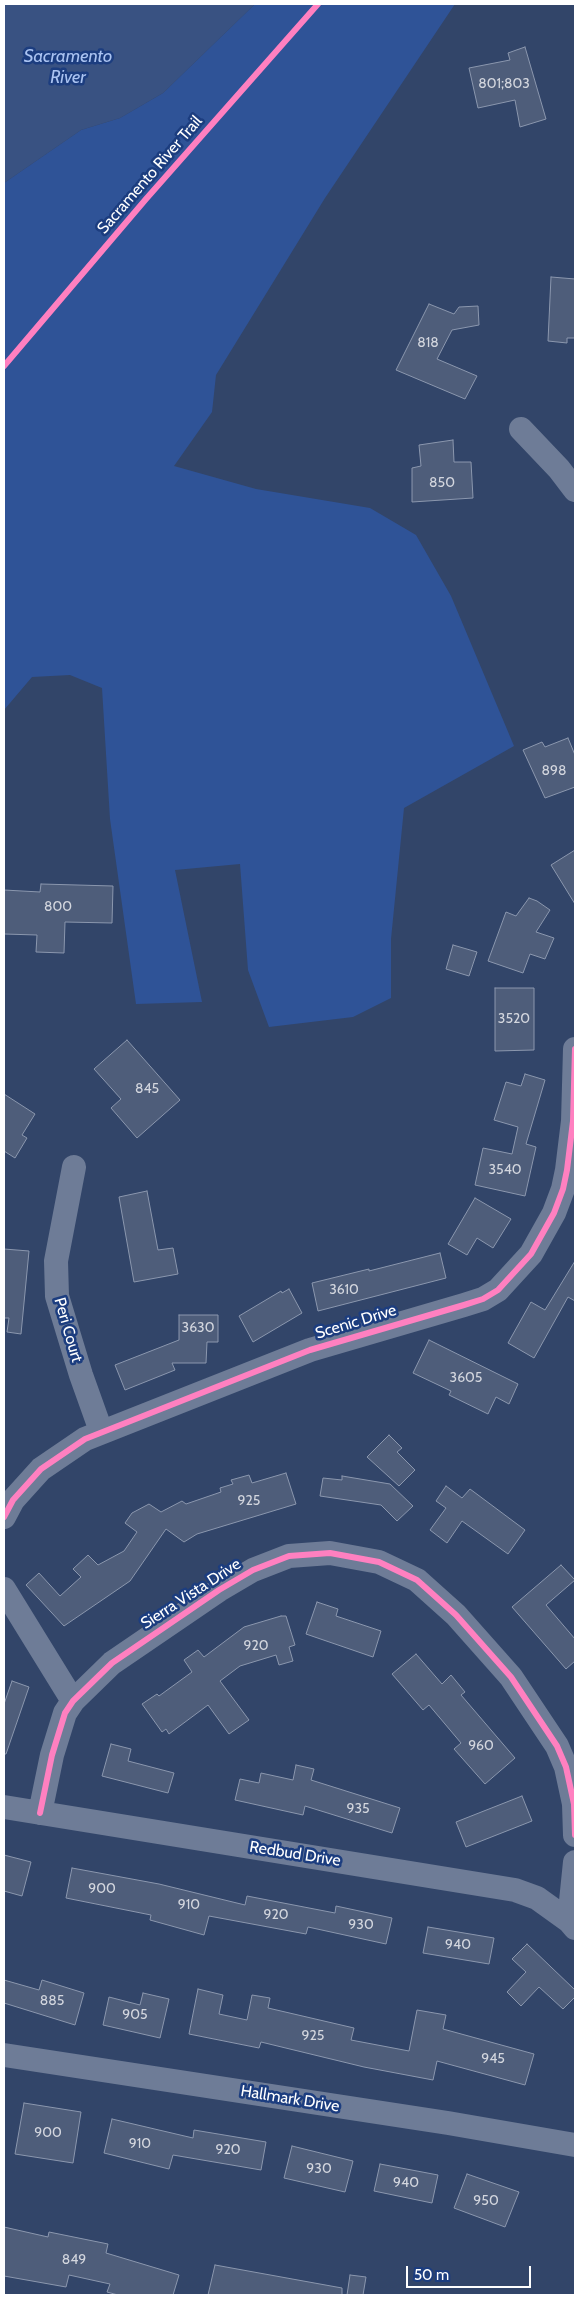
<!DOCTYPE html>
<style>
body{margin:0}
#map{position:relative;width:579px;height:2299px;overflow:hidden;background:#324569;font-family:Cabin,sans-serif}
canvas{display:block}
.frame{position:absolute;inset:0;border:5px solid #fff;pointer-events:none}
.scale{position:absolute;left:406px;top:2266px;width:125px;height:22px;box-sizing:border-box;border:2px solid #fff;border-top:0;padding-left:6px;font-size:15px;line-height:18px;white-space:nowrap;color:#fff;-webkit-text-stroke:4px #1c3d7f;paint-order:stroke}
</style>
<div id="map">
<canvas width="579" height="2299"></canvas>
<div class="frame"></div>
<div class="scale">50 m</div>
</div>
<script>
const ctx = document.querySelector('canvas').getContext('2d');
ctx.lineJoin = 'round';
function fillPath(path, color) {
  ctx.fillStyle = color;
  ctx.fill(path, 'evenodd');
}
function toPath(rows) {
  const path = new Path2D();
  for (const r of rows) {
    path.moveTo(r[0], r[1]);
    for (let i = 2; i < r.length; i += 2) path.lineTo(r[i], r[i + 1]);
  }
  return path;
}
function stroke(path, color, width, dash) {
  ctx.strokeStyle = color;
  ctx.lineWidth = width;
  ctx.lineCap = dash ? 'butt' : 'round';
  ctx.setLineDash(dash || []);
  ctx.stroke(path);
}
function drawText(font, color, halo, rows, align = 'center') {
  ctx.font = font + ' Cabin,sans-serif';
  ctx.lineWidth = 5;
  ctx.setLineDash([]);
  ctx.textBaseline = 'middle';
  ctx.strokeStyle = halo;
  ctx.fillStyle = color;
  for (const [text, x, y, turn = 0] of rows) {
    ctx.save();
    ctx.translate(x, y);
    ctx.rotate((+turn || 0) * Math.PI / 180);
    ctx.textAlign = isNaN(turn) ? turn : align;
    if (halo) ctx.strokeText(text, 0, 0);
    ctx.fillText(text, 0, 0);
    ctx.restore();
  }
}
fillPath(toPath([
 [255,4,455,4,325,198,216,375,212,412,174,466,256,489,370,508,416,535,451,596,514,746,404,808,391,939,391,998,353,1017,269,1027,248,970,240,864,175,870,202,1002,136,1004,110,819,102,688,70,675,32,677,4,710,4,183,81,130,120,118,163,93]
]), '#2f5397');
fillPath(toPath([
 [4,4,255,4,163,93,120,118,81,130,4,183]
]), '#395282');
const building = toPath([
 [525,47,546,119,520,127,515,100,478,108,469,68,510,60,508,53,525,47],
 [551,277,575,279,575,338,567,338,567,343,548,341,551,277],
 [429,304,454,314,459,307,478,306,479,325,452,330,437,359,477,376,465,399,396,370,429,304],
 [453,440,454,462,471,462,473,498,412,502,412,468,421,466,419,445,453,440],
 [568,738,575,755,575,787,545,798,523,750,542,742,545,747,568,738],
 [575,850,575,904,551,865,575,850],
 [41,884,113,886,112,923,65,922,64,953,36,952,37,935,4,934,4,890,40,892,41,884],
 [529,898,537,901,550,910,536,932,554,938,545,959,530,954,523,973,488,961,506,912,516,916,529,898],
 [453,945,477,952,469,976,446,969,453,945],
 [495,988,534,988,534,1050,495,1051,495,988],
 [127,1040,180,1100,137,1138,111,1108,121,1099,94,1069,127,1040],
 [525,1074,545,1080,526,1144,536,1147,525,1196,475,1185,483,1148,512,1154,518,1127,494,1120,506,1082,521,1086,525,1074],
 [4,1094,35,1114,22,1135,27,1138,15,1158,4,1151,4,1094],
 [147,1191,158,1250,173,1248,178,1274,134,1282,119,1197,147,1191],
 [475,1198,511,1219,493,1248,477,1238,467,1255,448,1244,475,1198],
 [4,1249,29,1251,21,1334,7,1332,9,1318,4,1318,4,1249],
 [440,1253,446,1278,318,1311,312,1283,369,1269,369,1271,440,1253],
 [575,1261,575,1301,568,1297,534,1358,508,1343,531,1302,545,1310,575,1261],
 [289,1289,302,1313,253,1342,239,1316,281,1291,282,1293,289,1289],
 [179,1315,218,1315,218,1342,207,1342,206,1363,172,1363,175,1370,125,1390,115,1365,179,1340,179,1315],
 [429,1340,518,1384,509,1404,496,1397,488,1414,449,1395,451,1391,413,1373,429,1340],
 [389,1435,402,1448,397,1452,415,1470,399,1486,367,1457,389,1435],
 [286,1473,296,1504,197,1534,184,1542,166,1529,130,1581,64,1626,26,1585,39,1573,60,1596,81,1577,73,1569,88,1555,98,1565,124,1551,137,1532,125,1523,132,1513,149,1504,161,1512,182,1501,186,1504,221,1492,220,1488,233,1484,231,1480,249,1475,252,1483,286,1473],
 [342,1476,390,1484,413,1506,397,1521,381,1505,320,1496,323,1478,342,1480,342,1476],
 [446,1486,462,1498,470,1489,525,1530,508,1554,462,1521,447,1543,430,1530,446,1508,436,1501,446,1486],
 [561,1565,575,1580,546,1605,575,1639,575,1661,566,1669,512,1607,561,1565],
 [317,1602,338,1609,336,1616,381,1631,373,1657,306,1634,317,1602],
 [281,1616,286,1616,295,1645,289,1647,293,1661,279,1665,276,1655,240,1666,220,1681,249,1720,229,1734,208,1705,169,1734,166,1729,162,1732,142,1704,157,1694,159,1696,192,1672,184,1660,198,1650,204,1657,244,1627,281,1616],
 [416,1654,442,1684,451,1675,465,1692,461,1695,515,1758,485,1784,454,1749,461,1743,429,1705,423,1710,392,1674,416,1654],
 [12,1681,29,1687,6,1754,4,1754,4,1704,12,1681],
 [111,1744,131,1749,128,1761,174,1773,168,1793,102,1776,111,1744],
 [296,1765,314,1769,311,1780,400,1808,392,1833,305,1806,303,1815,235,1800,240,1779,259,1783,261,1773,293,1780,296,1765],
 [522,1796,532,1821,466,1847,456,1822,522,1796],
 [4,1855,31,1862,22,1896,4,1891,4,1855],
 [72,1868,159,1884,245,1905,247,1896,335,1913,336,1906,392,1918,386,1944,308,1927,306,1934,209,1916,204,1935,150,1920,151,1915,66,1898,72,1868],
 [428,1927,494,1938,489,1964,423,1953,428,1927],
 [527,1944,575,1990,575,1997,563,2009,539,1987,521,2006,507,1992,526,1972,512,1959,527,1944],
 [4,1980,39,1990,42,1980,84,1993,75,2025,4,2003,4,1980],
 [198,1989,223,1995,219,2014,247,2020,252,1995,270,1998,268,2008,354,2028,351,2040,409,2051,417,2010,446,2015,443,2029,534,2054,525,2085,437,2061,433,2080,364,2067,261,2042,259,2048,189,2034,198,1989],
 [143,1993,169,1999,160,2038,103,2025,109,1997,140,2005,143,1993],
 [24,2103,81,2112,73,2163,15,2154,24,2103],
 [112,2119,193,2138,194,2130,266,2142,261,2170,173,2155,169,2169,104,2153,112,2119],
 [292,2146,353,2161,345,2192,284,2178,292,2146],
 [380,2164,438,2175,432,2203,374,2191,380,2164],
 [467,2174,519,2192,505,2227,454,2208,467,2174],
 [4,2227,48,2237,49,2232,108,2244,106,2253,179,2275,173,2295,118,2295,107,2292,110,2284,69,2275,66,2287,4,2276,4,2227],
 [215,2265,342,2288,342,2295,208,2295,215,2265],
 [350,2275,366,2277,363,2295,347,2295,350,2275]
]);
fillPath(building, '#4e5d7a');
stroke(building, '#8b97ae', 1);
stroke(toPath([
 [521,429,559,469,575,490],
 [74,1167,56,1261,57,1296,81,1375,101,1431],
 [4,1517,13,1500,41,1469,85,1439,310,1350,464,1305,483,1299,498,1290,531,1254,554,1213,563,1189,567,1170,573,1121,575,1049],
 [4,1589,73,1701],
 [4,1807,515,1890,537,1898,569,1921,575,1928],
 [40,1813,52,1755,65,1713,73,1701,112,1663,219,1590,253,1570,289,1556,330,1553,379,1562,417,1580,456,1615,511,1677,557,1746,566,1767,574,1804,575,1835],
 [569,1921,575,1862],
 [4,2055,448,2123,575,2145]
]), '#6e7c97', 24);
stroke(toPath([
 [4,366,146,199,318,4],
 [4,1517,13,1500,41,1469,85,1439,310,1350,464,1305,483,1299,498,1290,531,1254,554,1213,563,1189,567,1170,573,1121,575,1049],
 [40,1813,52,1755,65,1713,73,1701,112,1663,219,1590,253,1570,289,1556,330,1553,379,1562,417,1580,456,1615,511,1677,557,1746,566,1767,574,1804,575,1835]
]), '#ff80c0', 6);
drawText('14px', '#d3d6de', null, [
 ["801;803",504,84],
 ["818",428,343],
 ["850",442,483],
 ["898",554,771],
 ["800",58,907],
 ["3520",514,1019],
 ["845",147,1089],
 ["3540",505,1170],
 ["3610",344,1290],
 ["3630",198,1328],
 ["3605",466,1378],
 ["925",249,1501],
 ["920",256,1646],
 ["960",481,1746],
 ["935",358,1809],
 ["900",102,1889],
 ["910",189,1905],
 ["920",276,1915],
 ["930",361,1925],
 ["940",458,1945],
 ["885",52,2001],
 ["905",135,2015],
 ["925",313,2036],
 ["945",493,2059],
 ["900",48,2133],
 ["910",140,2144],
 ["920",228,2150],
 ["930",319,2169],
 ["940",406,2183],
 ["950",486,2201],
 ["849",74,2260]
]);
drawText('16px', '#fff', '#1c3d7f', [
 ["Sacramento River Trail",150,175,-49],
 ["Scenic Drive",356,1322,-17],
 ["Peri Court",68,1330,74],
 ["Sierra Vista Drive",191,1594,-33],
 ["Redbud Drive",295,1854,9],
 ["Hallmark Drive",290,2099,9]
]);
drawText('italic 18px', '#aac3f1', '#1c3d7f', [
 ["Sacramento",68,57],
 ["River",68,78]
]);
</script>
